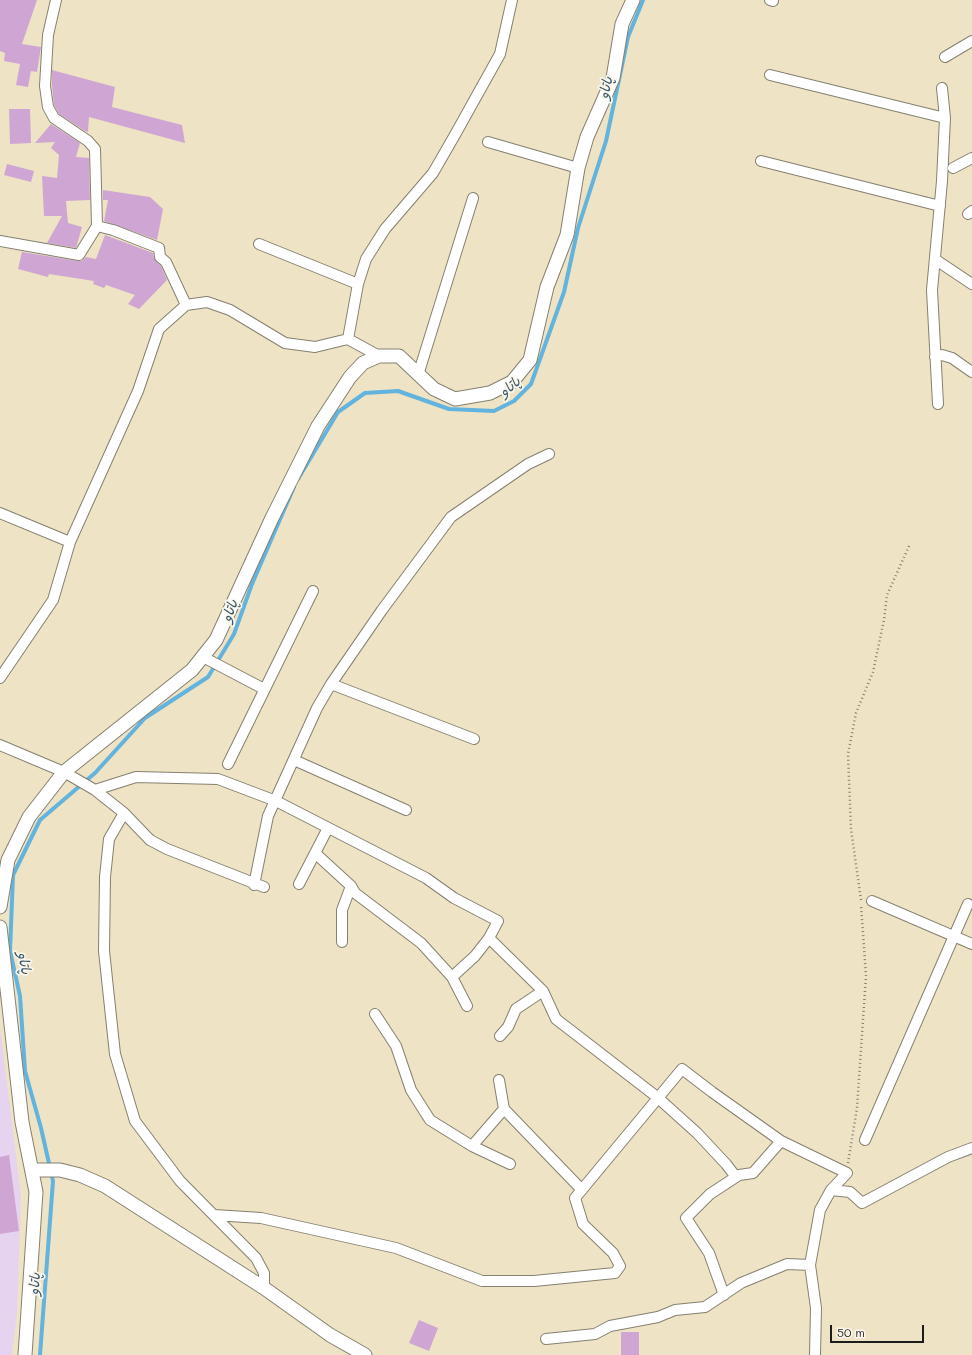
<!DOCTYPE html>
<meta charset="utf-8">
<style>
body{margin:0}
#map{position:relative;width:972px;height:1355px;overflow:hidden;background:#eee3c4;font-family:Mali,sans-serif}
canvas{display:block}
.scale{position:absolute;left:830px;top:1325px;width:94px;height:18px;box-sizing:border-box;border:2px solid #1c1c1c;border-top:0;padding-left:5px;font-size:12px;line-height:14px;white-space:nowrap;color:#1c1c1c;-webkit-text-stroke:3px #fbf7ec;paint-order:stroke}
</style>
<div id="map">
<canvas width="972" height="1355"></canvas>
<div class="scale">50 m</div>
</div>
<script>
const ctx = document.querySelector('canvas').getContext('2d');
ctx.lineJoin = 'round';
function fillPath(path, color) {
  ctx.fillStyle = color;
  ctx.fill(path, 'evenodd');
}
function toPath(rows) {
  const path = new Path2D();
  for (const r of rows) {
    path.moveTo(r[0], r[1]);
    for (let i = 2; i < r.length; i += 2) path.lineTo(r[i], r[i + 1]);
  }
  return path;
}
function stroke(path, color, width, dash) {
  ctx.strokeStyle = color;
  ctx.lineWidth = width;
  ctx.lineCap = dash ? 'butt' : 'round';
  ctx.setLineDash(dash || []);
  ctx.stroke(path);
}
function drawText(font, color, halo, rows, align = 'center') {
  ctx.font = font + ' Mali,"Playpen Sans Arabic",sans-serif';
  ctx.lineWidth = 3.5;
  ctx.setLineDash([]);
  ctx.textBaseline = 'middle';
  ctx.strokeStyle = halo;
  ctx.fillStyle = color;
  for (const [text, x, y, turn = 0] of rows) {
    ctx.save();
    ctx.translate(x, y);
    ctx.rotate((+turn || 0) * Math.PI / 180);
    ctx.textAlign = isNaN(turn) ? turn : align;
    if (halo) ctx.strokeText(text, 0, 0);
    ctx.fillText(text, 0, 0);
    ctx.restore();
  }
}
fillPath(toPath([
 [0,1027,21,1196,17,1313,12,1355,0,1355]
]), '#e6d3f0');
stroke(toPath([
 [298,479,338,412,365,393,398,391,449,409,494,411,514,401,531,384,564,292,578,228,606,141,628,37,643,0],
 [40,1355,53,1181,41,1128,25,1071,20,996,10,951,13,875,40,820,95,773,145,718,208,677,234,634,252,584,294,487]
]), '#62b3dd', 4);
fillPath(toPath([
 [0,0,37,0,22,44,41,47,37,72,31,71,28,87,16,85,20,64,4,61,5,53,0,51],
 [52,70,115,87,112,107,182,125,185,143,89,117,88,132,85,131,59,114,54,105,52,86],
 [9,109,30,109,31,143,10,144],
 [51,124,80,143,76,157,89,158,90,200,66,201,68,223,82,227,76,248,47,243,62,216,44,216,42,176,57,178,59,155,51,148,55,142,35,143],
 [7,164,34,171,31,182,4,175],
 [103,190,150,197,163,209,157,240,104,221,108,200,103,200],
 [105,235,153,253,154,258,161,266,167,280,139,309,128,304,135,295,106,285,104,288,93,284,94,281,49,274,48,277,18,269,22,252,78,261,82,261,86,257,96,259],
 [9,1155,19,1231,0,1234,0,1157],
 [419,1320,438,1328,429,1351,409,1343],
 [621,1332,639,1332,639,1355,621,1355]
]), '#cfa6d3');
const minor = toPath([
 [56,0,48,35,45,86,48,107,54,118,88,141,95,149,97,226,113,230,159,248,160,257,166,262,186,305],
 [770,0,773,1],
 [945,57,972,41],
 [770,75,945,118],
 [488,142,578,168],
 [761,161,940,206],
 [953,168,972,158],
 [968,214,972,211],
 [0,241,79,255,97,226],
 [259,244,358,284],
 [936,260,972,284],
 [348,339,358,284,366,259,385,229,433,173,456,133,500,54,512,0],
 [935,357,942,355,952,358,972,372],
 [418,375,473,198],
 [938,404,932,290,942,181,945,118,942,88],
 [0,513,70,542],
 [203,657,264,689],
 [0,678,53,600,70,542,138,391,159,329,186,305,207,302,230,310,285,343,315,347,348,339,379,356],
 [331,684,474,739],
 [0,745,64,772,95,790,124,813,150,840,167,849,264,887],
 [294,760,406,810],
 [228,764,313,591],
 [95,790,136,777,218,779,276,801,426,878,454,898,498,921,489,938,475,956,452,977],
 [124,813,109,839,105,877,104,951,115,1054,135,1121,180,1181,256,1258,264,1273,264,1288],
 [315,853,351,886,355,893,421,943,452,977,467,1006],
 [299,884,328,828],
 [254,885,268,816,317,708,331,684,382,610,451,517,528,464,549,454],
 [872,901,972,944],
 [489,938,543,991,556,1019,657,1097,697,1133,726,1164,736,1177],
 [342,942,342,910,351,886],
 [375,1014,396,1046,411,1090,430,1120,472,1146,510,1164],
 [500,1036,508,1027,516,1009,543,991],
 [499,1080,504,1109,582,1190],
 [865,1140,968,904],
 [472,1146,504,1109],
 [831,1190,850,1192,862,1203,948,1157,972,1148],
 [214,1215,261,1218,396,1248,482,1281,534,1281,615,1273,620,1266,613,1253,583,1224,575,1198,682,1069,712,1092,781,1141,847,1173,831,1190,820,1210,810,1265,816,1308,815,1355],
 [724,1295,709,1253,686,1218,710,1194,739,1175,753,1173,781,1141],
 [546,1339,595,1334,610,1326,658,1317,675,1310,705,1307,741,1283,787,1264,810,1265]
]);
const tertiary = toPath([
 [0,907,8,860,29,817,64,772,192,670,216,640,272,518,318,426,350,377,363,363,379,356,399,356,434,389,455,399,490,393,512,382,530,360,547,287,567,235,578,168,587,137,613,78,622,24,633,0],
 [0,927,22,1122,36,1192,25,1355],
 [33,1170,60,1170,80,1175,105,1186,264,1288,330,1335,365,1355]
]);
stroke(minor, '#858070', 12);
stroke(tertiary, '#858070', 15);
stroke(toPath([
 [861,900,851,829,848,754,856,713,873,672,884,620,887,595,910,544],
 [848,1163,857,1108,866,976,861,905]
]), '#858070', 2.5, [1, 3]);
stroke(minor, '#fff', 10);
stroke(tertiary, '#fff', 13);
drawText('italic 14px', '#385869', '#fbf7ec', [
 ["پاتاو",606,88,-78],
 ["پاتاو",510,387,-40],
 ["پاتاو",230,611,-70],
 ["پاتاو",24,963,79],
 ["پاتاو",35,1284,-86]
]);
</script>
